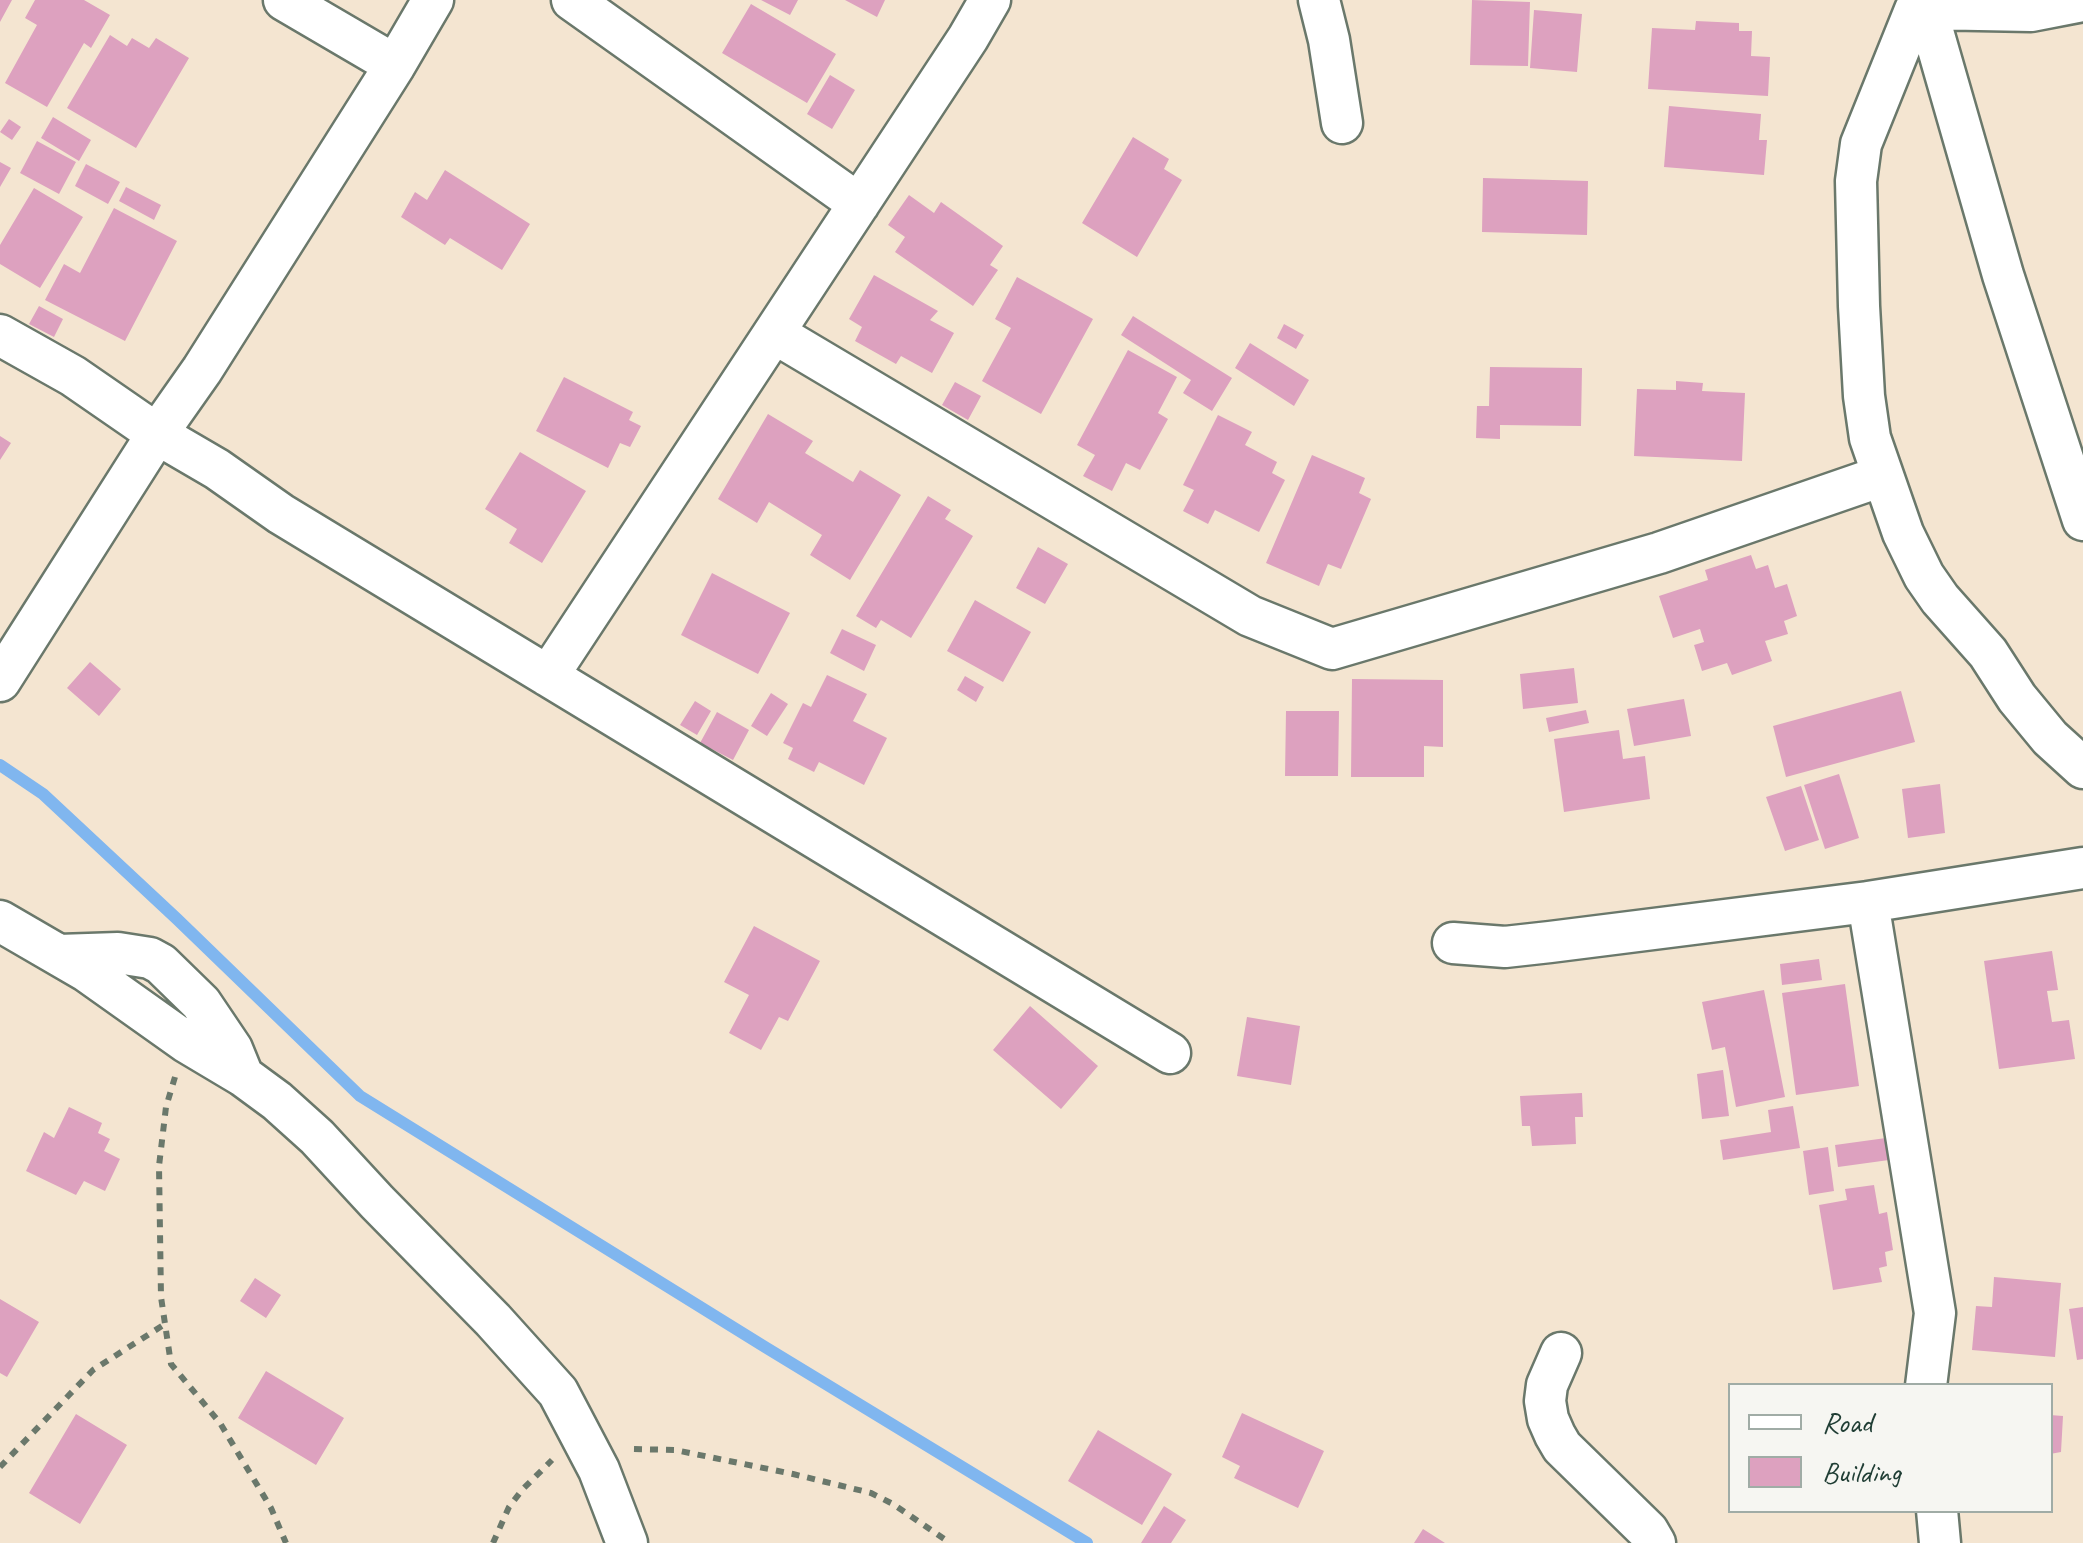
<!DOCTYPE html>
<style>
body{margin:0}
#map{position:relative;width:2083px;height:1543px;overflow:hidden;background:#f4e5d1;font-family:Caveat,sans-serif}
canvas{display:block}
.legend{position:absolute;left:1728px;top:1383px;width:325px;height:130px;box-sizing:border-box;background:#f6f6f2;border:2px solid #a0aca6;margin:0;padding:12px 18px;list-style:none;font-size:30px;color:#1f3d34}
.legend li{display:flex;align-items:center;gap:20px;height:50px}
.legend b{width:50px;border:2px solid #a0aca6}
</style>
<div id="map">
<canvas width="2083" height="1543"></canvas>
<ul class="legend">
<li><b style="height:12px;background:#fff"></b>Road</li>
<li><b style="height:28px;background:#dda1bf"></b>Building</li>
</ul>
</div>
<script>
const ctx = document.querySelector('canvas').getContext('2d');
ctx.lineJoin = 'round';
function toPath(rows) {
  const path = new Path2D();
  for (const r of rows) {
    path.moveTo(r[0], r[1]);
    for (let i = 2; i < r.length; i += 2) path.lineTo(r[i], r[i + 1]);
  }
  return path;
}
function stroke(path, color, width, dash) {
  ctx.strokeStyle = color;
  ctx.lineWidth = width;
  ctx.lineCap = dash ? 'butt' : 'round';
  ctx.setLineDash(dash || []);
  ctx.stroke(path);
}
function fillPath(path, color) {
  ctx.fillStyle = color;
  ctx.fill(path, 'evenodd');
}
stroke(toPath([
 [0,765,43,794,177,919,360,1096,765,1347,1087,1543]
]), '#80b6ef', 12);
fillPath(toPath([
 [0,0,12,0,0,22],
 [35,0,84,0,110,15,91,48,84,43,47,107,5,83,37,25,25,18],
 [761,0,798,0,790,15],
 [845,0,885,0,877,17],
 [1472,0,1530,2,1528,66,1470,65],
 [751,4,836,54,807,103,722,53],
 [1534,10,1582,14,1577,72,1530,68],
 [1696,21,1739,23,1739,31,1752,31,1751,56,1770,57,1768,96,1648,89,1652,28,1695,30],
 [110,35,127,46,132,38,149,48,156,38,189,58,136,148,67,108],
 [830,75,855,90,832,129,807,114],
 [1669,106,1761,114,1759,140,1767,140,1764,175,1664,167],
 [53,117,91,140,79,161,41,138],
 [9,119,21,127,12,140,0,132],
 [1133,137,1169,159,1164,169,1182,180,1137,257,1082,223],
 [37,141,76,162,59,194,20,173],
 [0,162,11,168,0,187],
 [86,164,120,182,108,204,75,186],
 [445,170,530,224,502,270,450,238,445,245,401,217,415,192,427,200],
 [1483,178,1588,181,1587,235,1482,232],
 [126,187,161,205,154,220,119,201],
 [34,188,83,217,40,288,0,264,0,245],
 [909,195,934,213,941,202,1003,246,990,265,998,270,973,306,895,252,905,237,888,225],
 [114,208,177,241,125,341,45,300,64,264,80,273],
 [874,275,938,311,930,320,954,333,932,373,901,356,896,364,855,341,862,327,849,319],
 [1017,277,1093,319,1041,414,982,381,1011,328,995,319],
 [39,306,63,319,54,337,29,324],
 [1133,316,1232,378,1212,411,1183,393,1191,380,1121,335],
 [1284,324,1304,335,1296,349,1277,338],
 [1250,343,1309,380,1294,406,1235,368],
 [1128,350,1177,377,1158,413,1168,419,1140,470,1126,463,1112,491,1083,476,1095,455,1077,445],
 [1490,367,1582,368,1581,426,1500,425,1500,439,1476,438,1477,406,1489,406],
 [564,377,633,412,629,420,641,426,630,447,620,443,608,468,536,431],
 [1676,381,1703,383,1702,391,1745,393,1742,461,1634,456,1637,389,1676,390],
 [955,382,981,396,968,420,942,405],
 [768,414,813,441,805,453,853,482,860,470,901,495,850,580,810,555,822,535,769,502,757,523,718,499],
 [1218,415,1252,432,1245,445,1277,462,1272,473,1285,480,1259,532,1215,510,1208,524,1183,511,1194,490,1183,485],
 [0,436,11,443,0,460],
 [520,452,586,491,542,563,509,543,517,529,485,509],
 [1312,455,1365,478,1359,493,1371,499,1341,569,1328,564,1319,586,1266,563],
 [928,496,951,510,945,519,973,536,911,638,881,620,876,628,856,616],
 [1038,547,1068,564,1045,604,1016,588],
 [1751,555,1756,569,1768,565,1775,588,1787,584,1797,616,1784,621,1788,634,1765,641,1772,661,1732,675,1727,663,1702,671,1694,645,1704,642,1700,629,1673,638,1659,596,1708,580,1705,570],
 [712,573,790,613,758,674,681,635],
 [975,600,1031,632,1003,682,947,651],
 [842,629,876,645,864,671,830,653],
 [90,662,121,689,99,716,67,688],
 [1574,668,1578,703,1523,709,1520,674],
 [827,675,867,694,853,721,887,738,864,785,819,762,814,772,788,759,793,748,783,743,803,703,811,707],
 [965,676,984,687,976,702,957,690],
 [1352,679,1443,680,1443,747,1424,746,1424,777,1351,777],
 [1901,691,1915,742,1786,777,1773,726],
 [771,693,788,704,767,736,751,726],
 [1684,699,1691,736,1634,746,1627,709],
 [695,701,711,711,697,735,680,725],
 [1586,710,1589,723,1549,732,1546,718],
 [1286,711,1339,711,1338,776,1285,776],
 [717,712,749,730,733,760,700,743],
 [1619,730,1623,759,1645,756,1650,799,1564,812,1554,739],
 [1839,774,1859,838,1825,849,1804,785],
 [1940,784,1945,833,1908,838,1902,789],
 [1801,786,1819,840,1785,851,1766,797],
 [754,926,820,961,788,1021,779,1017,761,1050,729,1033,749,995,724,982],
 [2052,951,2058,990,2047,991,2052,1022,2069,1020,2075,1059,1999,1069,1984,961],
 [1819,959,1822,980,1782,985,1780,964],
 [1845,984,1859,1086,1796,1095,1782,993],
 [1764,990,1785,1097,1736,1107,1725,1047,1712,1050,1702,1002],
 [1030,1006,1098,1066,1061,1109,993,1050],
 [1247,1017,1300,1026,1291,1085,1237,1076],
 [1723,1070,1729,1116,1702,1119,1697,1074],
 [1582,1093,1583,1117,1575,1117,1576,1144,1532,1146,1530,1126,1522,1126,1520,1096],
 [1793,1106,1800,1148,1723,1160,1720,1140,1771,1132,1768,1110],
 [69,1107,102,1123,98,1133,110,1139,104,1151,120,1159,105,1191,84,1181,76,1195,26,1171,44,1132,54,1138],
 [1886,1138,1889,1160,1838,1167,1835,1145],
 [1828,1147,1834,1191,1809,1195,1803,1151],
 [1874,1185,1879,1214,1887,1212,1893,1250,1885,1252,1887,1266,1879,1268,1882,1282,1833,1290,1819,1205,1847,1200,1845,1189],
 [1994,1277,2061,1283,2055,1357,1972,1350,1976,1306,1992,1307],
 [255,1278,281,1295,266,1318,240,1301],
 [0,1299,39,1322,7,1377,0,1373],
 [2083,1307,2083,1359,2077,1360,2069,1309],
 [266,1371,344,1418,316,1465,238,1418],
 [1242,1413,1324,1451,1298,1508,1234,1478,1240,1466,1222,1457],
 [76,1414,127,1445,80,1524,29,1493],
 [2050,1415,2063,1416,2061,1452,2050,1454],
 [1098,1430,1172,1474,1142,1525,1068,1481],
 [1164,1506,1186,1520,1171,1543,1141,1543],
 [1423,1529,1445,1543,1414,1543]
]), '#dda1bf');
const street = toPath([
 [284,0,395,65],
 [572,0,859,204],
 [1319,0,1329,40,1342,123],
 [1924,0,2003,275,2083,520],
 [1927,9,2031,11,2083,1],
 [1915,10,1861,144,1856,181,1859,306,1864,396,1870,438,1903,533,1924,576,1940,599,1988,653,2017,698,2050,738,2083,768],
 [774,333,1250,616,1332,649,1659,553,1882,476],
 [0,335,73,376,157,434,217,469,281,514,337,548,1170,1053],
 [548,676,968,38,990,0],
 [0,681,157,434,202,370,395,65,433,0],
 [1868,902,1935,1313,1926,1386],
 [0,921,86,971,186,1042,243,1076,277,1101,317,1137,377,1202,493,1320,558,1392,599,1470,627,1543],
 [1453,943,1505,947,1550,942,1868,902,2083,868],
 [59,955,118,953,150,958,161,964,201,1003,232,1049,243,1076],
 [1561,1353,1547,1385,1545,1401,1548,1419,1555,1435,1562,1447,1648,1531,1655,1543],
 [1937,1510,1940,1543]
]);
stroke(street, '#6a786b', 45);
stroke(toPath([
 [175,1077,166,1107,159,1166,161,1297,171,1364,220,1423,271,1508,286,1543],
 [634,1449,675,1450,793,1474,871,1493,893,1504,950,1543],
 [0,1467,93,1370,165,1324],
 [493,1543,509,1507,522,1490,552,1460]
]), '#6a786b', 6, [8, 8]);
stroke(street, '#fff', 40);
</script>
